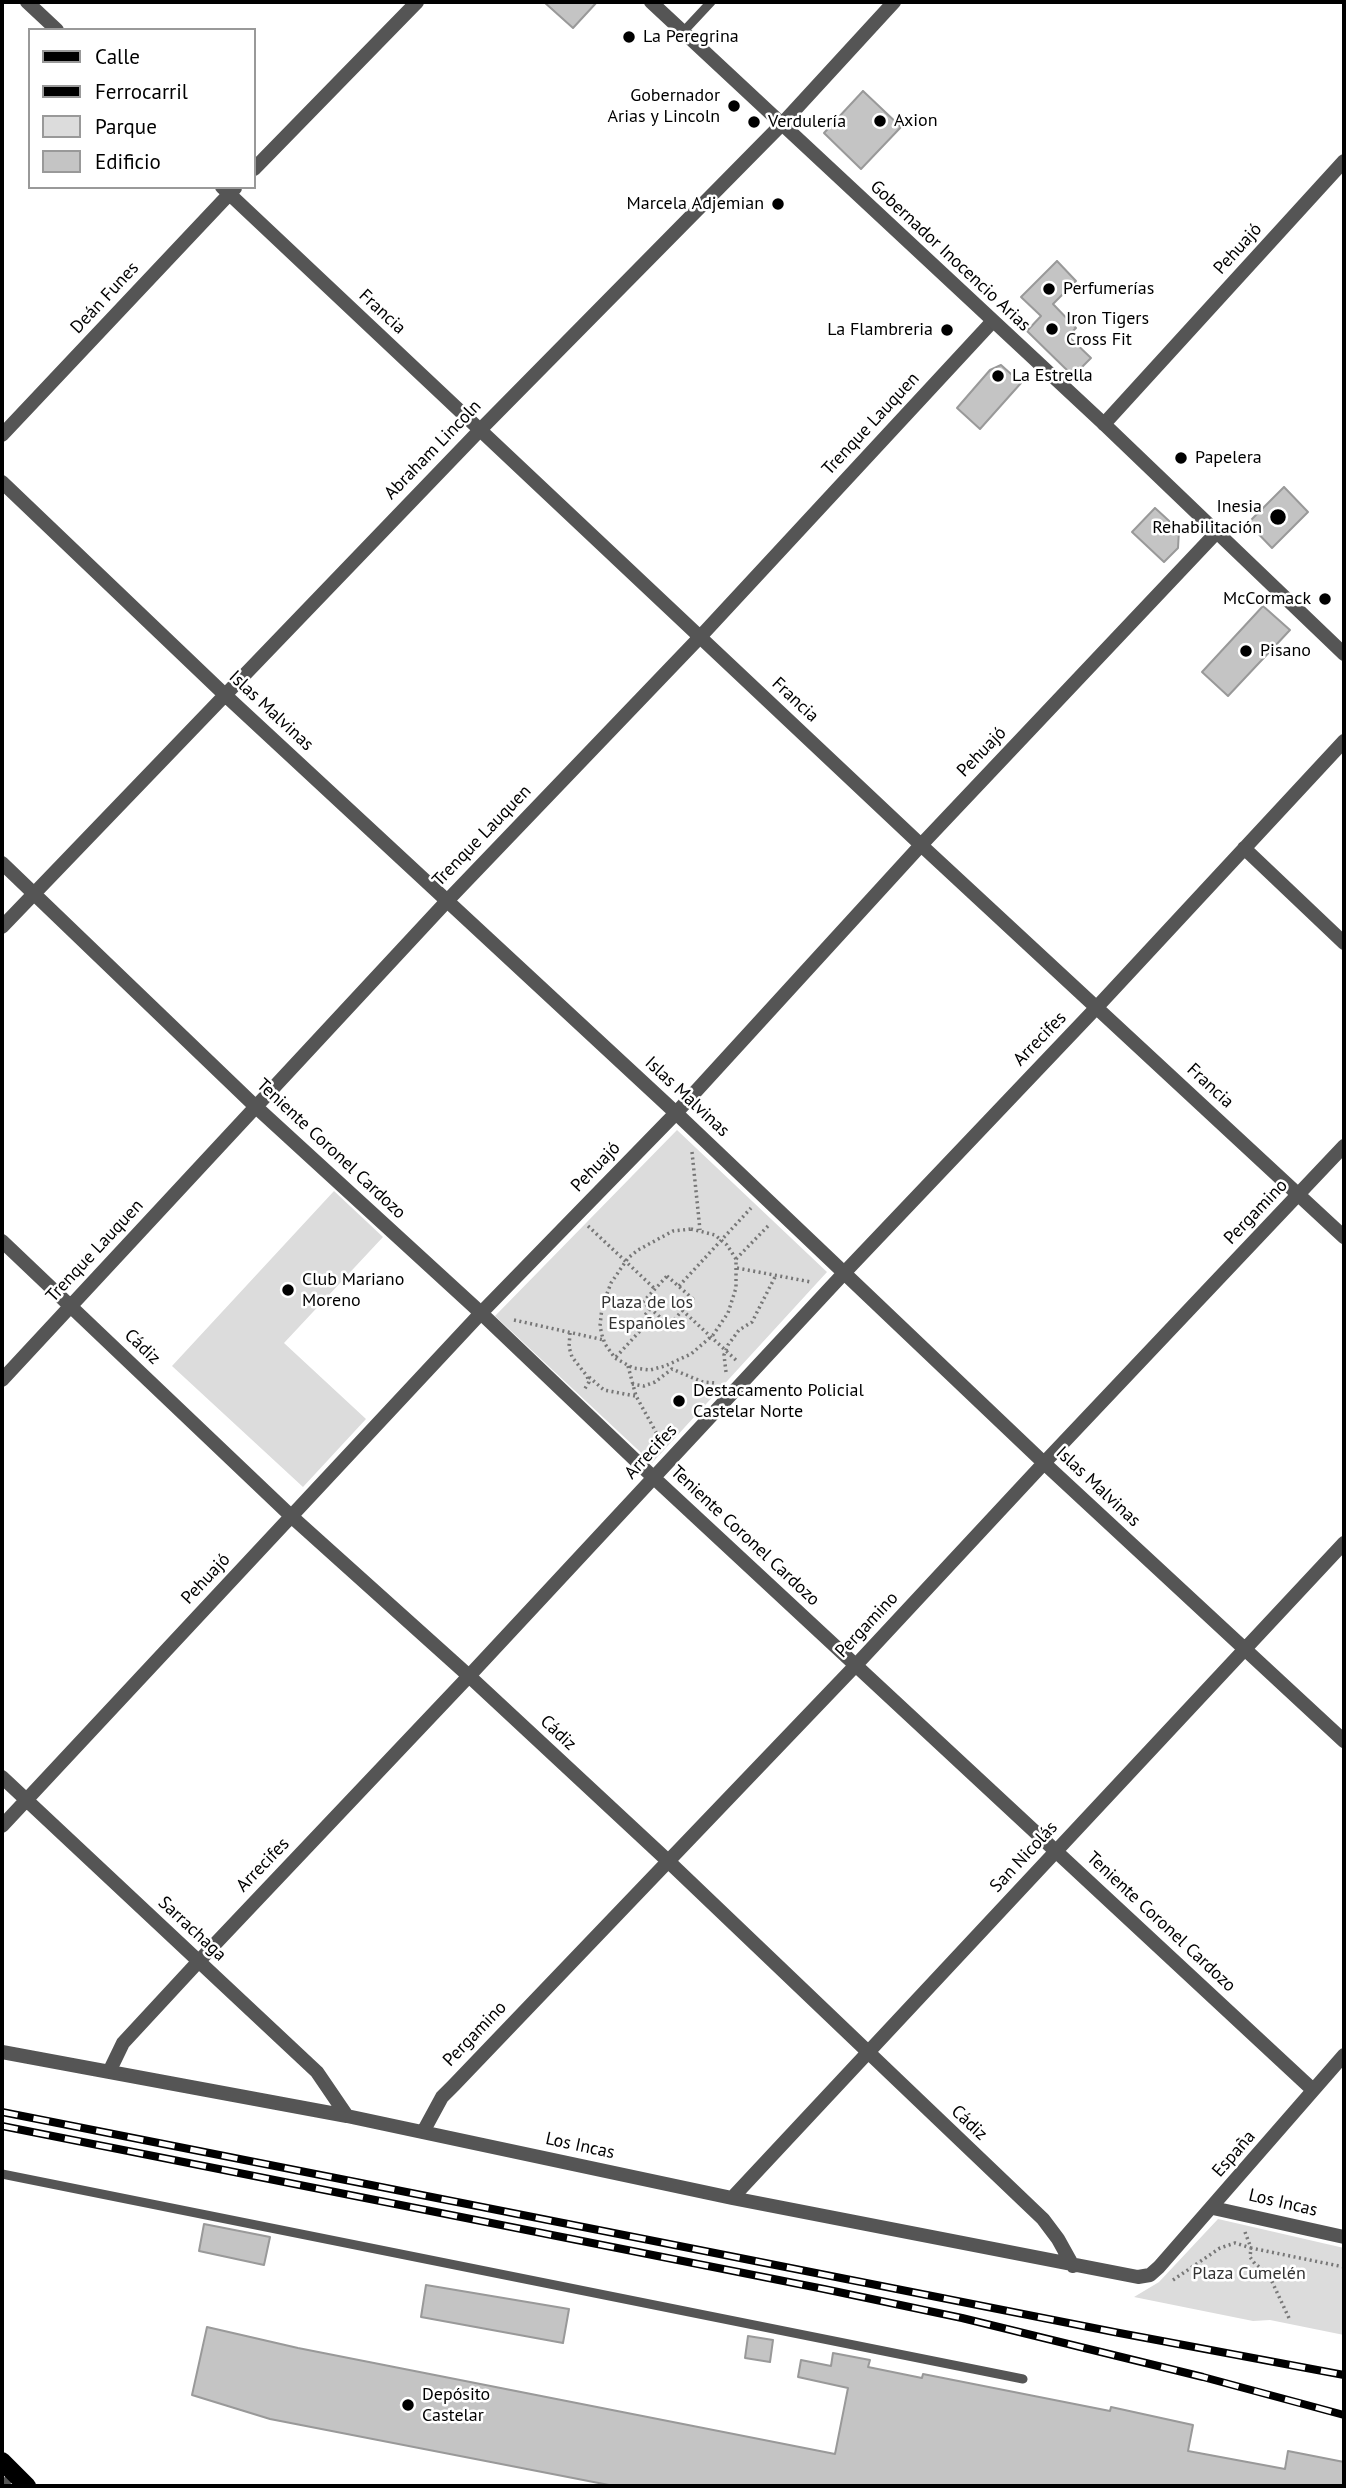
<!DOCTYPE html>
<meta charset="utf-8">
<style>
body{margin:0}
#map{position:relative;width:1346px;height:2488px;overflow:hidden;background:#fff;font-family:"PT Sans",sans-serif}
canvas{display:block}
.frame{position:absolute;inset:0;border:4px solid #000;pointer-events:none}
.legend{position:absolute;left:28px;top:28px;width:228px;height:161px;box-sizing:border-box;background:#fff;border:2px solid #999;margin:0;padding:9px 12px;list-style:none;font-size:21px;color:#000}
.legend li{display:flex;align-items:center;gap:14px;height:35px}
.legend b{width:35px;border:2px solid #999}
</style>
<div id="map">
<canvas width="1346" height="2488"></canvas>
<div class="frame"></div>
<ul class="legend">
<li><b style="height:9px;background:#000"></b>Calle</li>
<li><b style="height:9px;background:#000"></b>Ferrocarril</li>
<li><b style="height:19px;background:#dcdcdc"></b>Parque</li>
<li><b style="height:19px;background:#c4c4c4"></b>Edificio</li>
</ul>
</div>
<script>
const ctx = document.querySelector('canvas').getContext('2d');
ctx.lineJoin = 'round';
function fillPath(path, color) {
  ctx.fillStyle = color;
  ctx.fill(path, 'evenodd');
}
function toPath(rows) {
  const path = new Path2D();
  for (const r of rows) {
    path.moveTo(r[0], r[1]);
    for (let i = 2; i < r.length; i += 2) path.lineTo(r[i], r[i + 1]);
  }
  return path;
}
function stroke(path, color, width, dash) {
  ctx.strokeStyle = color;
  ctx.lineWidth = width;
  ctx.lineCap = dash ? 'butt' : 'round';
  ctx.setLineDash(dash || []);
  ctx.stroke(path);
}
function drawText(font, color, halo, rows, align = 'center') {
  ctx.font = font + ' "PT Sans",sans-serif';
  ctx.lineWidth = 5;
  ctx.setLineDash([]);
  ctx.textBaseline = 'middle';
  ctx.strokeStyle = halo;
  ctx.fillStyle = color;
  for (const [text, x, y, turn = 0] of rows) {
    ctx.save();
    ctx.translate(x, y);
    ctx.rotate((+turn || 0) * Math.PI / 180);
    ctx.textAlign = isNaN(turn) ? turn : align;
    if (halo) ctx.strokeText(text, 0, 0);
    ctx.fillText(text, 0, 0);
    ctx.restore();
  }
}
fillPath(toPath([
 [677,1130,827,1272,652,1463,495,1316],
 [334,1191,383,1237,284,1343,366,1419,303,1487,172,1366],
 [1218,2219,1344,2248,1344,2335,1270,2320,1253,2321,1134,2297,1159,2282]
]), '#dcdcdc');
const building = toPath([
 [544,2,597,2,573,28,544,2],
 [863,91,901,127,861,169,824,133,863,91],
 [1057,261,1076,281,1053,304,1076,328,1068,336,1091,358,1073,376,1027,331,1041,316,1021,297,1057,261],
 [1001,365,1021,383,980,429,957,408,990,370,1001,365],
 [1284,487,1308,512,1272,548,1248,523,1284,487],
 [1155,508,1179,530,1178,548,1164,562,1132,532,1155,508],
 [1263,606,1290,630,1228,696,1202,672,1263,606],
 [204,2224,270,2237,264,2265,199,2251,204,2224],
 [426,2285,569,2309,563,2343,421,2317,426,2285],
 [207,2327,298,2348,835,2454,848,2388,798,2377,801,2360,831,2366,833,2353,870,2360,868,2367,922,2378,923,2374,1110,2411,1111,2407,1193,2425,1188,2451,1285,2469,1288,2451,1344,2462,1344,2486,614,2486,270,2419,192,2395,207,2327],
 [748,2336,773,2340,770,2362,745,2358,748,2336]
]);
fillPath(building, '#c4c4c4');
stroke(building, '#999', 2);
stroke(toPath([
 [692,1152,700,1230],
 [588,1226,655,1289],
 [691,1229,715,1235,727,1245,736,1259,736,1288,728,1313,713,1335,691,1354,665,1366,650,1370,633,1368,615,1358,605,1344,602,1335,600,1326,602,1307,611,1283,628,1258,638,1250,673,1231,691,1229],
 [736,1259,768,1226],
 [737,1268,811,1282],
 [667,1276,693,1299,669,1325,643,1302,667,1276],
 [679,1286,751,1208],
 [650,1309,645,1315,657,1326,663,1320],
 [682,1310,737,1361],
 [514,1320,604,1340],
 [570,1333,569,1347,572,1357,587,1376,589,1382,584,1390],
 [616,1357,650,1320],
 [628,1366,636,1396,662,1443],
 [726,1372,724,1355,728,1345,739,1330,752,1322,776,1275],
 [589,1377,604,1390,635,1396],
 [632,1384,644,1386,655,1382,672,1369,703,1382,716,1383],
 [1245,2232,1251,2248,1344,2267],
 [1173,2280,1220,2248,1235,2243,1251,2248,1250,2257,1255,2264,1268,2273,1289,2318]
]), '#777', 3.5, [2, 3.5]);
stroke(toPath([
 [683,32,711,2],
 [2,2174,1023,2379],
 [2,2486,14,2474]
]), '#555', 9);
stroke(toPath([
 [27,2,57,30],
 [254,169,417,2],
 [222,187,921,845,1344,1237],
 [1104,424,1344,161],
 [2,435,235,188],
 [2,482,224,694,676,1113,1044,1463,1344,1741],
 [1244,848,1344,943],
 [2,863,255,1106,481,1313,653,1477,1313,2090],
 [2,927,480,430,781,125,894,2],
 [2,1241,291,1516,469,1676,668,1861,1043,2219,1058,2239,1073,2266],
 [2,1380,447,901,700,637,992,322],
 [2,1777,317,2072,347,2116],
 [2,1826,481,1313,676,1113,921,845,1216,533],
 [2,2052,347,2116,732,2198,1138,2277,1150,2275,1159,2267,1344,2055],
 [109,2072,123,2043,198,1962,469,1676,845,1272,1097,1007,1344,741],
 [423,2132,442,2097,454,2085,856,1665,1044,1463,1344,1146],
 [732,2198,1344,1543],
 [1213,2208,1344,2237]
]), '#555', 14);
stroke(toPath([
 [651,2,1104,424,1344,654]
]), '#555', 14);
stroke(toPath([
 [2,2461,27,2486]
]), '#000', 18);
const rail = toPath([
 [2,2112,1114,2332,1344,2375],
 [2,2126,824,2289,962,2318,1203,2377,1344,2415]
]);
stroke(rail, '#000', 8);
stroke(rail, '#fff', 5, [16]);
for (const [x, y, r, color] of [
 [629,37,7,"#000"],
 [734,106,7,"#000"],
 [880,121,7,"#000"],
 [754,122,7,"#000"],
 [778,204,7,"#000"],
 [1049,289,7,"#000"],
 [1052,329,7,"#000"],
 [947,330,7,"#000"],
 [998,376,7,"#000"],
 [1181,458,7,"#000"],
 [1278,517,9,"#000"],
 [1325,599,7,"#000"],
 [1246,651,7,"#000"],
 [288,1290,7,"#000"],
 [679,1401,7,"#000"],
 [408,2405,7,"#000"]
]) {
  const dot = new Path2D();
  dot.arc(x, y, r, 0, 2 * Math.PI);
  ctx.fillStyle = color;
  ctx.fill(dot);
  stroke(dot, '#fff', 2.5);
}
drawText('18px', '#000', '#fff', [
 ["La Peregrina",643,37],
 ["Gobernador",720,96,"right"],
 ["Arias y Lincoln",720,117,"right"],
 ["Axion",894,121],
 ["Verdulería",768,122],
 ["Marcela Adjemian",764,204,"right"],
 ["Perfumerías",1063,289],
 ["Iron Tigers",1066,319],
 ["Cross Fit",1066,340],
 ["La Flambreria",933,330,"right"],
 ["La Estrella",1012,376],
 ["Papelera",1195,458],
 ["Inesia",1262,507,"right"],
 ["Rehabilitación",1262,528,"right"],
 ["McCormack",1311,599,"right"],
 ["Pisano",1260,651],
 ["Club Mariano",302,1280],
 ["Moreno",302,1301],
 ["Destacamento Policial",693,1391],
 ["Castelar Norte",693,1412],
 ["Depósito",422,2395],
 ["Castelar",422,2416]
], 'left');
drawText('18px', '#000', '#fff', [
 ["Pehuajó",1238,249,-48],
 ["Gobernador Inocencio Arias",950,256,43],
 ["Deán Funes",105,298,-47],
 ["Francia",382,312,43],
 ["Trenque Lauquen",871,424,-47],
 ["Abraham Lincoln",433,450,-46],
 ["Francia",795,700,43],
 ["Islas Malvinas",271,711,43],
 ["Pehuajó",982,752,-46],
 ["Trenque Lauquen",482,836,-46],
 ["Arrecifes",1040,1039,-46],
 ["Francia",1210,1086,43],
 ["Islas Malvinas",687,1097,43],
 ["Teniente Coronel Cardozo",331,1149,43],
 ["Pehuajó",596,1167,-46],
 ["Pergamino",1256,1212,-46],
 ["Trenque Lauquen",95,1251,-47],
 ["Cádiz",142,1347,44],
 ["Arrecifes",651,1452,-47],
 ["Islas Malvinas",1098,1487,43],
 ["Teniente Coronel Cardozo",745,1536,43],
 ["Pehuajó",206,1579,-47],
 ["Pergamino",867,1625,-47],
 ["Cádiz",558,1733,43],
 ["San Nicolás",1024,1857,-47],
 ["Arrecifes",263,1865,-46],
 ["Teniente Coronel Cardozo",1161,1922,43],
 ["Sarrachaga",192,1929,43],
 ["Pergamino",475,2034,-46],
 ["Cádiz",969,2123,43],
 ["Los Incas",580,2146,12],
 ["España",1234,2154,-49],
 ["Los Incas",1283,2203,13]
]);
drawText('18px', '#333', '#fff', [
 ["Plaza de los",647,1303],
 ["Españoles",647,1324],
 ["Plaza Cumelén",1249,2274]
]);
</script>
